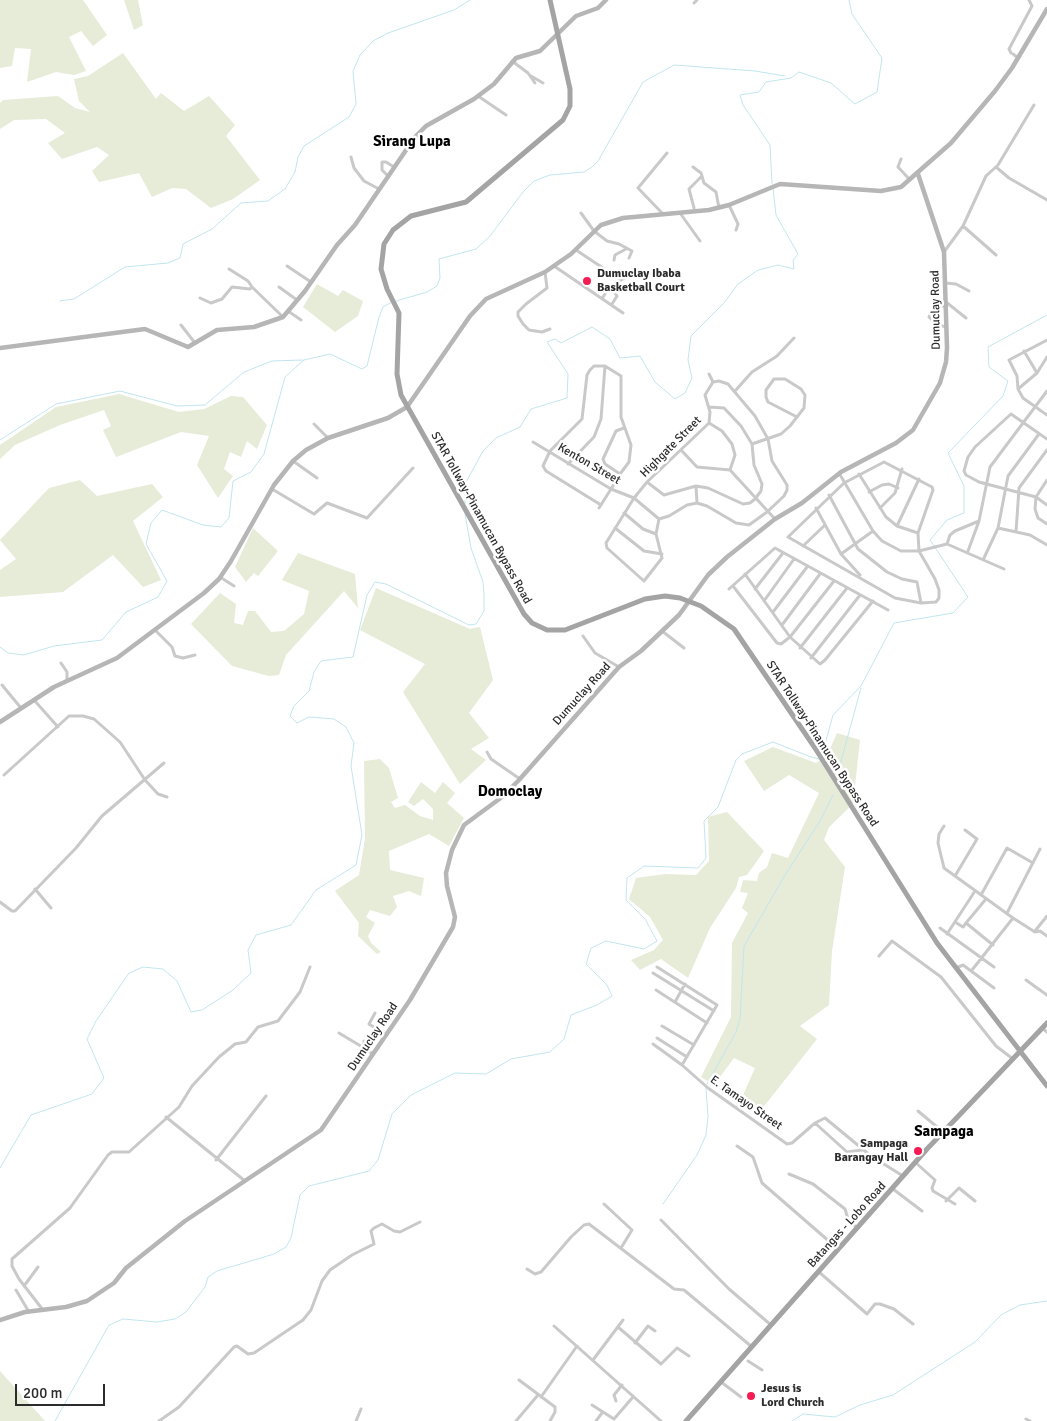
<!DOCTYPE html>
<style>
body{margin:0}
#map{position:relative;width:1047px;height:1421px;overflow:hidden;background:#fff;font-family:Signika,sans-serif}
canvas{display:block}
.scale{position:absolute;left:15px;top:1384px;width:90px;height:22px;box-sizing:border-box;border:2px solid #2c2c2c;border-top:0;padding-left:6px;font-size:15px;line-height:18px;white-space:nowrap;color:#2c2c2c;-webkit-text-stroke:4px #fff;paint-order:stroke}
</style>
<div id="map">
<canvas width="1047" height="1421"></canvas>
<div class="scale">200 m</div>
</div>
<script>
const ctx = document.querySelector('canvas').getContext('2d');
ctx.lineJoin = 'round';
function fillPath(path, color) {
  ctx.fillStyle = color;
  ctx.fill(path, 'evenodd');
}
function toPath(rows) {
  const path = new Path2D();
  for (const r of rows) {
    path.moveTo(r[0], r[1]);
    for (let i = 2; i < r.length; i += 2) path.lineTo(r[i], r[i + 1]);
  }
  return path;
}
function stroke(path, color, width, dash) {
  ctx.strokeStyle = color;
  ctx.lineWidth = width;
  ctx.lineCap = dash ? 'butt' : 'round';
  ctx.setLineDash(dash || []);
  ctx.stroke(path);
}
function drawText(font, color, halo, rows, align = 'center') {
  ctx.font = font + ' Signika,sans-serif';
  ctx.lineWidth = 5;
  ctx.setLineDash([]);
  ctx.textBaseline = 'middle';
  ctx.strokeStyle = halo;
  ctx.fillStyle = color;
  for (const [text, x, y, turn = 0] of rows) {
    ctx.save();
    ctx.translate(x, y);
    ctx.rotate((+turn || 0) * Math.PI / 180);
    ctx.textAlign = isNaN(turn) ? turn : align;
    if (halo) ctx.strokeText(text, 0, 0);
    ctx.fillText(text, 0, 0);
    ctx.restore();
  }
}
fillPath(toPath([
 [0,0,83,0,107,35,93,46,81,31,69,37,86,71,74,75,56,72,27,82,31,49,15,48,12,66,0,68],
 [124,0,138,0,143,25,134,30],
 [123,53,156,99,161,93,184,111,209,96,235,125,226,136,260,180,233,199,211,208,186,189,172,188,152,197,139,173,99,182,92,171,109,155,97,147,62,159,48,143,65,133,46,119,14,120,0,129,0,103,3,100,58,96,75,108,90,112,79,101,74,79,88,76],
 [317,284,338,296,343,290,363,301,358,316,335,332,303,307],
 [119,394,179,412,204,409,231,396,243,397,267,425,257,449,247,441,241,457,230,452,224,469,233,476,218,498,197,465,209,436,181,432,116,457,103,430,111,426,104,410,60,425,15,445,0,459,0,445,56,407],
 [80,480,97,496,152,484,163,497,133,521,161,580,143,587,113,555,63,592,0,597,0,570,16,559,0,540,49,488],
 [253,528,278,551,258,576,254,573,246,582,235,567],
 [298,553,355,574,358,608,344,591,286,655,279,675,269,676,232,666,191,624,220,593,236,604,234,623,243,625,248,611,255,611,271,632,284,631,304,614,309,591,282,580],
 [376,588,470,629,480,627,493,680,469,713,489,738,471,749,486,760,460,784,403,692,425,664,360,630],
 [837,733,860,740,853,804,829,827,824,840,845,867,832,951,829,1005,800,1026,817,1039,758,1114,739,1104,755,1068,734,1058,714,1085,701,1077,731,1017,732,943,748,913,742,908,748,893,740,892,743,880,757,881,759,873,767,867,772,853,788,858,819,793,789,775,764,791,744,761,773,747,816,763,827,756],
 [380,759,389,768,398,798,391,802,395,808,405,805,420,816,433,820,433,809,423,799,414,806,408,802,421,782,435,793,443,782,455,793,447,803,464,818,449,846,429,834,389,851,390,870,424,878,421,896,409,891,393,896,397,907,390,916,370,910,366,917,375,923,368,936,371,943,381,952,377,954,358,936,359,923,335,891,359,875,365,839,364,761],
 [727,812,764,851,747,875,739,877,736,888,710,928,688,978,661,959,640,970,631,960,654,950,663,940,650,917,629,899,636,878,665,874,696,875,709,861,708,817],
 [0,1371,45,1421,0,1421]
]), '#e6ecd8');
stroke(toPath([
 [772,184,770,145,743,105,740,95,759,92,766,82,791,78,799,72,831,83,855,104,877,92,882,58,852,14,849,0],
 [60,301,74,299,125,267,168,263,180,258,183,244,212,229,241,203,268,201,285,189,295,172,298,157,304,146,349,117,356,104,353,71,360,55,373,41,388,33,454,10,470,0],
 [396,301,427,292,437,286,440,278,439,259,476,249,490,236,523,192,534,181,550,175,584,172,592,167,598,161,643,82,674,65,755,71,785,76],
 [0,440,56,404,120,391,177,406,205,405,244,372,272,361,303,360],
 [465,503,465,484,483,451,496,438,520,427,531,409,567,398,568,374,547,342,555,339,561,343,592,327,610,339,620,358,640,356,655,382,675,399,685,393,692,378,688,360,691,336,724,303,738,284,758,270,778,265,794,269,793,260,798,254,776,215,773,188],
 [0,647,8,653,24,655,54,646,102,640,126,612,158,597,167,581,146,544,151,523,162,510,203,525,221,527,229,518,233,481,251,472,264,454,285,377,304,360,330,354,362,369,367,366,379,317,383,307,392,302],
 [822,755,833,715,861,686,894,623,953,613,968,597,930,540,947,520,964,513,964,486,948,453,1003,396,1008,381,989,367,988,347,1047,315],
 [838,772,861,688],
 [707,1084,736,1032,740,1019,744,946,785,875,820,821,833,795],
 [0,1168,31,1115,92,1094,104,1078,87,1039,96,1021,129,973,143,967,163,969,177,981,191,1012,202,1010,233,990,251,973,248,950,256,935,291,925,316,890,356,865,362,835,351,766,354,743,346,727,334,719,309,717,297,723,290,716,294,706,309,691,314,672,321,661,353,657,367,595,375,582,386,584,469,625,476,624,484,611,484,594,483,582,471,548,465,514],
 [663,1204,697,1155,706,1135,708,1116,706,1088],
 [55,1421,109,1325,123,1319,157,1322,175,1319,186,1312,205,1287,208,1277,217,1271,274,1254,286,1247,291,1238,300,1195,309,1186,369,1171,378,1160,392,1114,411,1095,455,1073,486,1074,511,1059,550,1052,564,1039,571,1015,597,1005,612,996,607,985,586,964,591,948,606,941,644,949,657,941,645,919,626,900,627,878,644,866,698,868,706,858,704,821,718,807,736,760,742,754,773,742,811,757,819,759],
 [792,1421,803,1414,835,1417,860,1405,893,1395,975,1342,1001,1315,1020,1305,1047,1301]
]), '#c2e5ee', 1);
stroke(toPath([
 [694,3,697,0],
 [1011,53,1009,49,1032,6,1029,0],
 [1013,54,1018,58],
 [512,61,528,73,535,83],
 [531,76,543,83],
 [478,96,506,115],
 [351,157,354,168,364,181,379,189],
 [901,159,898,167,910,180],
 [693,167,701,173,704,183,716,192,719,208],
 [996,167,1009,178,1047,200],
 [388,176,382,170,382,162,386,162,394,167],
 [729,205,738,224,736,230],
 [694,208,689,189,702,176],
 [581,213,594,231,607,241,619,244,632,251,629,258],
 [680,213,700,241],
 [663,214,638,188,667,153],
 [963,226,996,255],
 [576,250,621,280,629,276,625,272],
 [944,252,963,226,986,176,998,165,1034,105],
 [614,260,615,255,626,249],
 [287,266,311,282],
 [554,266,623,313],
 [229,269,248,281,252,287,283,317],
 [545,272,547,288,526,304,518,312,518,316,523,324,529,330,542,332,550,329],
 [945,283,956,284,969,291],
 [279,287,297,300],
 [603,297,609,288,613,290,617,296,612,304],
 [200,298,211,303,222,299,232,287,250,289,252,287],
 [946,302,966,318],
 [946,306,935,306,929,317,934,322,947,328],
 [288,311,301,320],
 [181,325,195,343],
 [1024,351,1037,373],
 [1047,357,1037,373,1018,389,1023,398,1047,415],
 [709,374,713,382],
 [1018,389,1017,376,1009,360,1047,340],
 [735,391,752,372,777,356,794,338],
 [709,423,722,431,732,444,735,455,730,470],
 [314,424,328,438],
 [1047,439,1011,414,975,447,968,457,964,471,966,475,979,482,1036,497,1047,505],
 [533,442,611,489,634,498,659,519],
 [752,444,781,434,790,426,804,408,805,395,801,389,785,379,774,379,766,390,766,397,768,402,797,417],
 [682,451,697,467,730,470],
 [293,461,317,478],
 [884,462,932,487,933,490,918,533,919,551,935,579,939,590,939,598,936,602,921,603,895,598,788,537,844,483,884,462],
 [568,464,594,437,601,419,605,366],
 [730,470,775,519],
 [839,473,873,531,882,541,901,551,919,551,947,544,1004,569],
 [620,474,605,464,603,459,616,431,624,428],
 [859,474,886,517,897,526,918,533],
 [1047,480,1036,497,1035,509,1038,518,1047,524],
 [647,482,664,495,696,486,708,488,743,504,750,503,755,499,761,491,762,484,754,465,752,444,741,426,724,408,709,407],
 [696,486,697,503],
 [272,489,314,514,327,503,367,518,413,468],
 [869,492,882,485,889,484,898,488],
 [829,495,858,549,887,572,902,579,917,582,921,603],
 [599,508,611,489,620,474,629,462,631,445,621,417,621,376,605,366,594,366,590,370,587,375,582,419,550,451,543,466,546,471,601,505],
 [816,508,841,554,860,575],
 [880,508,895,493,902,469],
 [624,513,643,529,656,534],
 [659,519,656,534,662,558,644,581,607,548,606,543,634,498,647,482,709,423,710,412,705,395,713,382],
 [659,519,669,516,687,505,697,503,707,506,736,523,749,525,767,512,784,496,787,490,787,485,772,461,768,439,755,416,728,384,719,381,713,382],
 [897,526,919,479],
 [615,528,644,551,662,554],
 [998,528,1030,535,1047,545],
 [1016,532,1019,488,1047,450],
 [947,544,950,535,955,531,979,521],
 [803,546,825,525],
 [968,551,979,521,990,467,1047,391],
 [841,554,873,531],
 [984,558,998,528,1008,476,1039,434],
 [745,574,790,637,820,664,825,660,873,601],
 [220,577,234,586],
 [733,586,777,643,781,644,790,637,834,581],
 [729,589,775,548,888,610],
 [755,589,783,553],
 [764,601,794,559],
 [773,612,807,567],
 [782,625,820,574],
 [155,630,172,647,175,656,183,658,195,655],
 [662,631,684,648],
 [583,636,595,653,619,667],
 [800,648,847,588],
 [811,658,860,595],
 [61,663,67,672,67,680],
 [2,685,21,708],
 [34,700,58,727],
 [487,752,491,759,520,779],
 [4,775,69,716,83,716,94,719,120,742,145,780,158,794,167,797],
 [944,826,939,834,938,843,944,868,1013,918,1035,932,1040,931,1047,936],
 [955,876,977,839,965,830],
 [35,889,51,908],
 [981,895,1007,848,1033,863],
 [986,899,966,923,993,945],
 [0,902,12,911,15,911,76,848,102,816,164,763],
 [1007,913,1040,849],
 [955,922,963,927,966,923],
 [940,928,994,967],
 [1035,931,1047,916],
 [947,934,975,891],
 [879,956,892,941,941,977,996,1046,1013,1059],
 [657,967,717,1005,682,1065],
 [956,968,963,965,994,988],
 [972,970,1013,918],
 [653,973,714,1011],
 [1026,980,1047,995],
 [656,990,707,1023],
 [675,1002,685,984],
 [375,1013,369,1024,386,1035],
 [662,1026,694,1045],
 [1042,1028,1047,1032],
 [339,1033,364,1048],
 [657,1038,687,1057],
 [364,1041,364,1048,373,1054],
 [653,1044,682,1065,708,1088,787,1144,792,1143,815,1123,825,1118,871,1156,903,1176],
 [358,1053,362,1047],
 [918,1111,943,1132],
 [166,1117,245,1181],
 [815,1123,847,1152,862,1150],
 [737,1146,753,1157,762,1183,838,1249],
 [216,1160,266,1096],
 [916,1163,935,1180,932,1188,933,1191,955,1204],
 [789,1174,813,1184,845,1209,848,1219,857,1228],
 [893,1189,922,1211],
 [946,1201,959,1188,975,1201],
 [604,1204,632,1230,621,1248],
 [661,1220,729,1289,771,1325],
 [527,1269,535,1274,541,1272,571,1237,584,1225,589,1224,674,1289,684,1290,752,1347],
 [819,1272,867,1314,875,1304,880,1304,894,1309,913,1324],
 [24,1286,38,1267],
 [16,1290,29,1312],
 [43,1310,19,1279,12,1266,12,1259,70,1208,108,1155,112,1152,129,1152,179,1107,192,1086,219,1057,235,1044,246,1042,258,1027,278,1021,300,992,310,967],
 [554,1326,661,1421],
 [618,1327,661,1364,677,1348,689,1356],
 [635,1343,648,1326,655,1331],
 [593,1360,623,1320],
 [748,1361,762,1370],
 [519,1380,555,1407,555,1412,550,1421],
 [721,1382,741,1397],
 [541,1397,577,1346],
 [616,1401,614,1395,622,1385],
 [592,1405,614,1419,633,1397],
 [1026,1419,1030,1421],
 [159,1421,179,1407,234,1347,237,1346,248,1354,254,1353,303,1320,311,1310,322,1281,330,1270,352,1255,374,1244,371,1231,374,1228,382,1224,394,1231,400,1232,420,1222],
 [356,1421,361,1409],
 [516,1421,538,1395],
 [596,1421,602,1413]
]), '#c9c9c9', 3);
stroke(toPath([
 [0,348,145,329,188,347,217,330,254,327,283,317,305,291,337,245,355,225,415,137,426,126,474,99,494,84,516,58,540,51,576,16,598,8,606,0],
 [0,722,54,687,117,658,204,593,219,579,231,561,274,485,293,461,306,450,328,438,388,418,407,407,470,316,486,299,545,272,571,254,601,225,623,218,709,210,729,205,780,184,881,191,901,187,951,143,995,91,1012,68,1047,9],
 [0,1320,25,1312,66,1307,87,1301,114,1283,126,1268,185,1221,321,1130,410,1000,453,927,455,917,447,886,446,873,452,850,464,825,502,797,519,780,619,667,641,651,679,615,708,575,727,557,775,519,802,503,841,472,896,443,913,430,940,383,946,362,947,348,944,252,918,174]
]), '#b6b6b6', 4.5);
stroke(toPath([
 [550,0,570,89,570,106,563,120,466,202,411,216,393,230,384,244,381,269,387,289,399,313,397,374,401,395,524,614,532,623,547,630,565,630,645,599,665,596,680,598,701,606,734,629,815,748,937,943,1047,1086],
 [686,1421,927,1149,1047,1023]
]), '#a4a4a4', 5);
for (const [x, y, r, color] of [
 [587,281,5,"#f51c54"],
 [918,1151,5,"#f51c54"],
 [751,1396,5,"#f51c54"]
]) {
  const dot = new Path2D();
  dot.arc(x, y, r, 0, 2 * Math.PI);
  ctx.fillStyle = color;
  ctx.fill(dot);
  stroke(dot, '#fff', 2);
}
drawText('bold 12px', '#2c2c2c', '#fff', [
 ["Dumuclay Ibaba",597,274],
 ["Basketball Court",597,288],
 ["Sampaga",908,1144,"right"],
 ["Barangay Hall",908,1158,"right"],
 ["Jesus is",761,1389],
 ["Lord Church",761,1403]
], 'left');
drawText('12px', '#2c2c2c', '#fff', [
 ["Dumuclay Road",936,310,-91],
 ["Highgate Street",671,447,-45],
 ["Kenton Street",589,464,30],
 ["STAR Tollway-Pinamucan Bypass Road",481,518,61],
 ["Dumuclay Road",582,694,-48],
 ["STAR Tollway-Pinamucan Bypass Road",822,744,57],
 ["Dumuclay Road",373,1037,-56],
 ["E. Tamayo Street",746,1103,35],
 ["Batangas - Lobo Road",847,1225,-48]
]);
drawText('bold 15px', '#000', '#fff', [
 ["Sirang Lupa",412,142],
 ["Domoclay",510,792],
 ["Sampaga",944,1132]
]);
</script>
